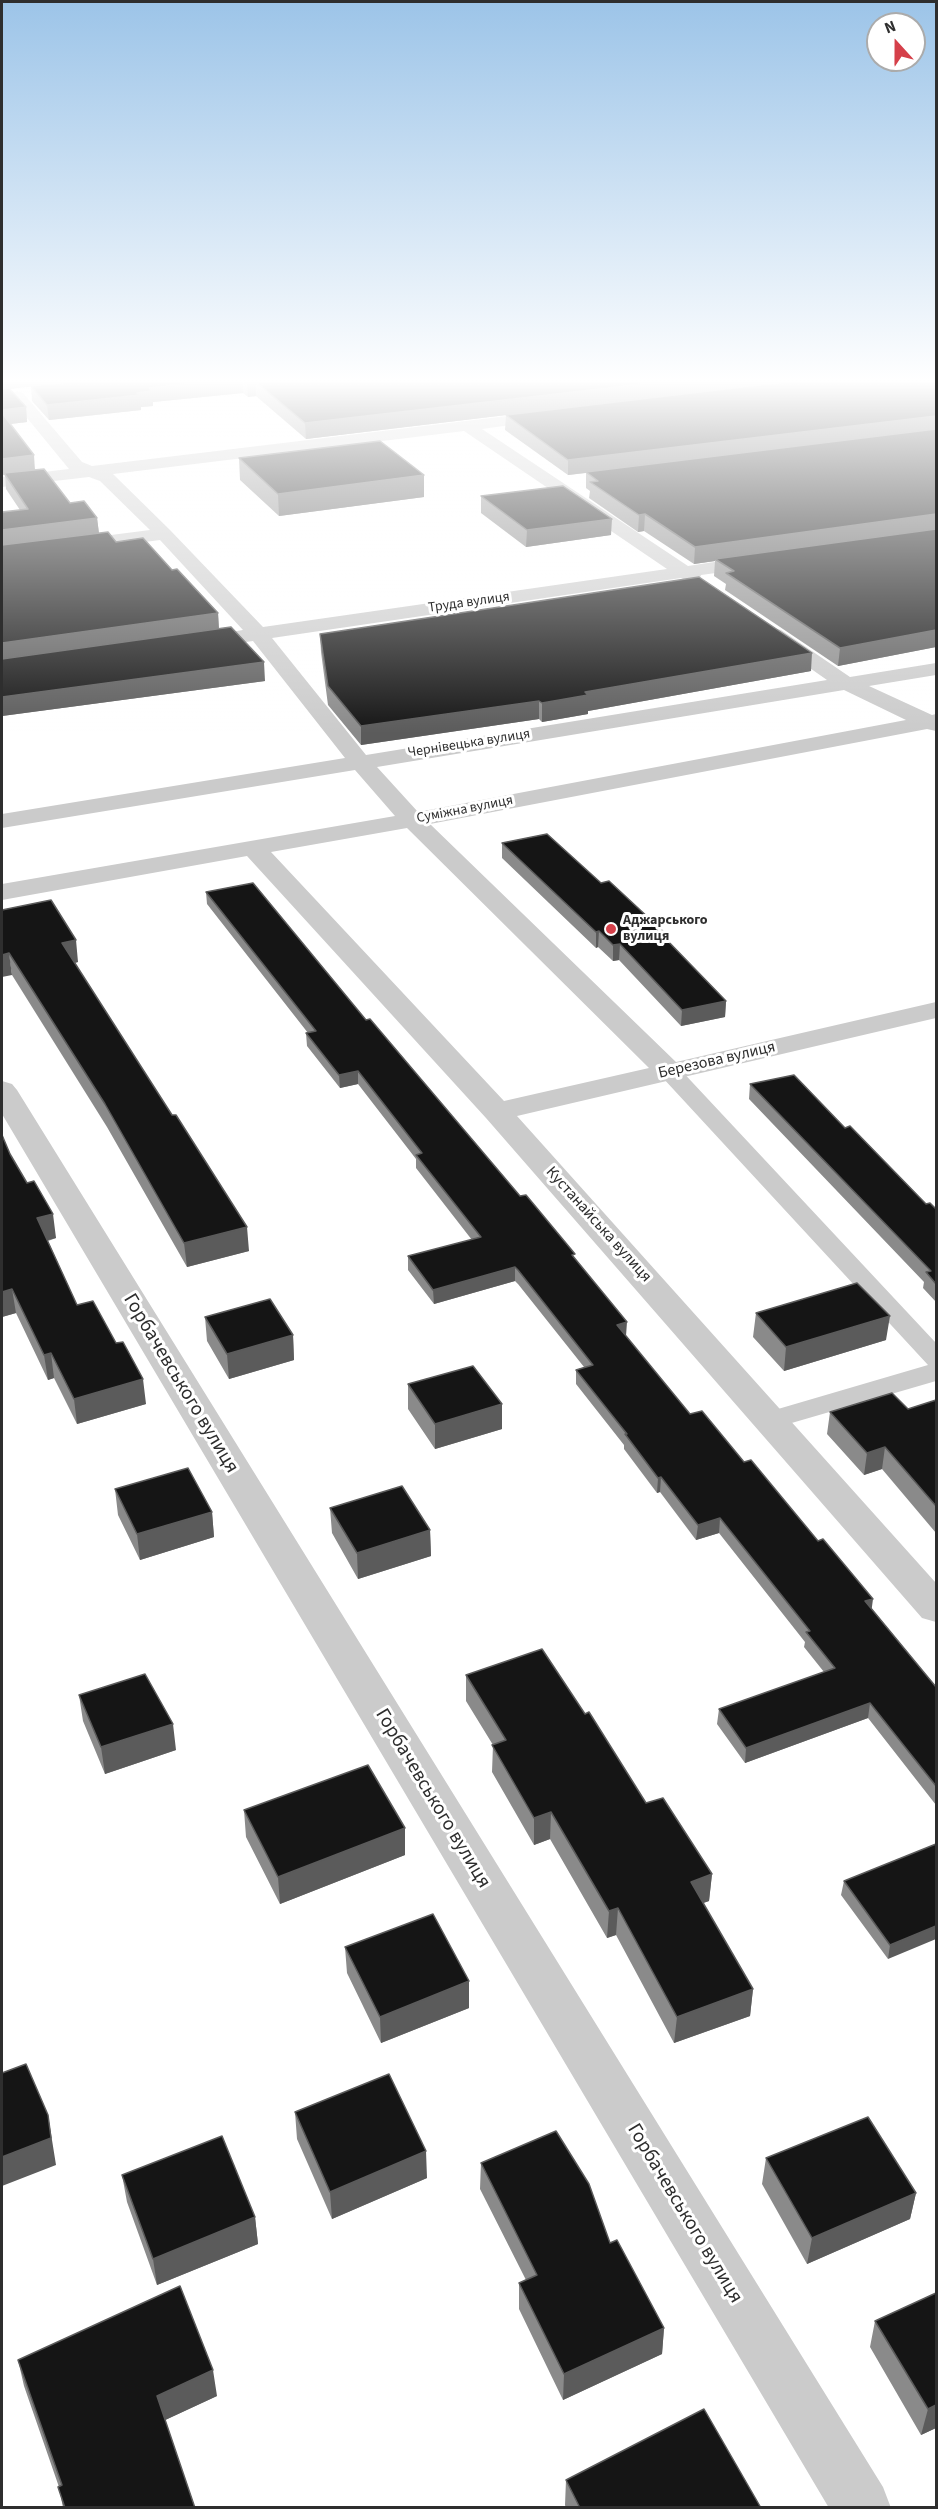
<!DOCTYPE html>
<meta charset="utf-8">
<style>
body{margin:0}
#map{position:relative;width:938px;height:2509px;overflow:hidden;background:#fff;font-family:"Source Sans 3",sans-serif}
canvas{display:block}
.frame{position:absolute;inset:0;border:3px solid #2e2e2e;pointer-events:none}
.north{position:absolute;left:866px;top:12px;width:60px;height:60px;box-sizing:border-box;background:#fff;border:2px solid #ababab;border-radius:50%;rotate:339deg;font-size:16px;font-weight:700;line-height:24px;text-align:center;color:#2e2e2e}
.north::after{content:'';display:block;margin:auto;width:21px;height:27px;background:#d5404a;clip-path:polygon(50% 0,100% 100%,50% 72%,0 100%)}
</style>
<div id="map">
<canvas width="938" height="2509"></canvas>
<div class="frame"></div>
<div class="north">N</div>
</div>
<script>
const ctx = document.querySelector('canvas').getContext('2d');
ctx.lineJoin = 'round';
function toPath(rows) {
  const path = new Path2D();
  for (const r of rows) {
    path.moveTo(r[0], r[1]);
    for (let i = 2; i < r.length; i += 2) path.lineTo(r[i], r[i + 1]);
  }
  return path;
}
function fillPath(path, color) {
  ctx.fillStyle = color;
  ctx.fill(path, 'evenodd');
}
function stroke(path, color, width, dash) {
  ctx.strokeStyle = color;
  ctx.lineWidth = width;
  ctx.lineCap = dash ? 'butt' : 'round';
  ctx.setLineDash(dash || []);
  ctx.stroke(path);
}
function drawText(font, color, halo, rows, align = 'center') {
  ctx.font = font + ' "Source Sans 3",sans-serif';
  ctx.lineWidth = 6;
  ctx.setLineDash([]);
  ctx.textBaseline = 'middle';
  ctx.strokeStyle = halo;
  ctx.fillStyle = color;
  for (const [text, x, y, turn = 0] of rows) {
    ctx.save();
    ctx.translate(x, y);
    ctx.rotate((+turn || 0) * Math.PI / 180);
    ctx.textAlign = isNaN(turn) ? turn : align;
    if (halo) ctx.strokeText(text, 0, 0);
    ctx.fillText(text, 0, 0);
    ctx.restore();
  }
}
fillPath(toPath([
 [670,1065,678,1067,936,1343,936,1381,771,1429,761,1426,757,1420,761,1414,928,1365,662,1077,659,1072,662,1067,670,1065]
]), '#cbcbcb');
fillPath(toPath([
 [17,391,23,393,82,462,92,466,549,411,557,416,555,419,482,429,688,566,760,555,767,557,769,561,767,565,760,567,701,575,699,581,692,583,681,578,272,638,366,755,827,680,767,638,764,634,767,630,774,628,781,630,850,677,936,663,936,675,869,686,932,715,936,714,936,731,927,729,430,824,676,1062,936,1002,936,1018,517,1116,936,1583,936,1622,922,1618,486,1118,247,856,2,900,2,884,395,816,355,770,2,828,2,814,345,758,253,641,196,649,189,647,186,643,189,639,243,630,160,540,2,561,2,549,150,530,100,481,89,477,2,487,2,477,69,469,9,396,17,391],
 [464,431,667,569,263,627,170,530,113,474,464,431],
 [844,690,906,720,418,812,377,767,844,690],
 [407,828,649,1068,504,1101,271,852,407,828],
 [2,1081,12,1084,17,1090,883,2487,891,2508,829,2508,2,1114,2,1081]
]), '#cbcbcb');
fillPath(toPath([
 [2,381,936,381,936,647,838,666,725,590,726,584,714,576,715,561,694,564,644,531,638,532,589,498,590,491,586,488,586,473,568,475,505,430,506,415,306,439,256,396,248,397,243,393,153,402,153,406,141,407,141,410,49,420,32,401,31,386,10,389,26,407,27,422,10,424,35,469,70,503,97,518,99,533,172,570,218,613,219,629,265,681,2,716,2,512,20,510,6,489,5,474,2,475],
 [239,458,424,497,279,516,240,480],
 [481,496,611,535,526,547,481,513],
 [320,634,811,671,588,711,588,714,542,722,539,719,361,745,328,705,321,652],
 [502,843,601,883,665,938,726,1001,725,1017,681,1026,619,960,613,961,598,947,596,948,502,858],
 [206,892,366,1020,575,1259,626,1336,690,1414,744,1462,872,1609,936,1687,936,1805,868,1718,745,1763,717,1724,719,1709,824,1672,804,1647,805,1642,719,1533,696,1540,660,1492,657,1493,624,1449,624,1445,576,1384,576,1370,584,1367,518,1284,515,1281,434,1304,408,1270,408,1256,472,1240,416,1168,416,1159,358,1084,340,1088,307,1046,306,1033,308,1033,207,904],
 [2,910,78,962,75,963,249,1251,187,1267,107,1127,12,975],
 [750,1084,845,1128,926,1204,936,1209,936,1302,923,1288,924,1282,749,1099],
 [2,1135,10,1154,56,1238,48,1241,77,1305,146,1404,77,1424,54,1378,48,1380,16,1313,2,1317],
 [756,1313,886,1340,784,1371,753,1337],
 [205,1317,293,1335,294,1360,229,1379,207,1341],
 [408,1384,502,1429,435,1449,408,1409],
 [936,1400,936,1533,882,1469,864,1475,827,1434,830,1412,908,1409],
 [115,1489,212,1512,214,1537,140,1560,118,1515],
 [330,1508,430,1530,431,1556,358,1579,332,1533],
 [466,1675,585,1714,646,1803,712,1874,709,1901,703,1903,753,1989,750,2016,674,2043,616,1935,607,1938,550,1839,534,1845,492,1772,493,1745,466,1701],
 [79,1695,176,1750,105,1774,83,1721],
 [244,1810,405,1828,405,1855,280,1904,246,1837],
 [936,1844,888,1959,841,1895,844,1881],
 [345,1947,469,2008,381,2043,347,1973],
 [295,2112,427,2178,332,2219,297,2139],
 [766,2158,916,2193,910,2219,807,2264,762,2184],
 [481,2163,610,2243,664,2328,662,2354,563,2400,519,2309,519,2283,526,2280,480,2189],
 [122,2175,255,2217,258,2244,157,2285,127,2202],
 [936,2293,936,2428,921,2435,870,2347,875,2321],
 [18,2360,217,2396,165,2420,195,2508,63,2508,59,2487,24,2386],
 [566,2480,761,2508,566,2508,565,2505]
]), '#8a8a8a');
fillPath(toPath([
 [2,381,77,381,2,390],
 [214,381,242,381,243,393,153,402,153,406,141,407,141,410,49,420,47,405,137,393,149,388],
 [669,381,791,381,306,439,305,423],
 [256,382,256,396,248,397,247,383],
 [26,407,27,422,2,425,2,410],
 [936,416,936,430,568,475,568,460],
 [34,455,35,471,2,475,2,459],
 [424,475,424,497,279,516,278,494],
 [645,514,644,531,638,532,639,515],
 [936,514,936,530,715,559,715,561,694,564,695,547],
 [97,518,99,534,2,550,2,530],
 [612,519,611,535,526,547,527,530],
 [218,613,219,631,2,664,2,643],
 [936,630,936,647,838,666,840,648],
 [812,653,811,671,588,711,588,714,542,722,542,703,585,692],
 [264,662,265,681,2,716,2,697],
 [539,701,539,719,361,745,361,726],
 [599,931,598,947,596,948,596,932],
 [76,940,78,962,65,965,62,943],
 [620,944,619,960,613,961,613,945],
 [9,953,12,975,2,977,2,955],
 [726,1001,725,1017,681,1026,682,1010],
 [358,1071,358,1084,340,1088,339,1075],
 [53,1214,56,1238,41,1242,37,1218],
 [247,1227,249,1251,187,1267,184,1243],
 [515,1267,515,1281,434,1304,433,1290],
 [12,1289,16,1313,2,1317,2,1292],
 [890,1316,886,1340,784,1371,786,1347],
 [627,1322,626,1336,617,1325],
 [293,1335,294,1360,229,1379,227,1354],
 [51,1353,54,1378,48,1380,44,1355],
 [143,1379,146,1404,77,1424,74,1399],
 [502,1404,502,1429,435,1449,435,1424],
 [885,1447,882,1469,864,1475,867,1453],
 [661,1477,660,1492,657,1493,658,1478],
 [212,1512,214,1537,140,1560,137,1534],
 [720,1518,719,1533,696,1540,698,1525],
 [430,1530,431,1556,358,1579,357,1553],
 [873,1599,871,1614,865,1601],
 [870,1703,868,1718,745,1763,746,1748],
 [173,1724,176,1750,105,1774,101,1747],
 [551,1812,550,1839,534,1845,534,1818],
 [405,1828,405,1855,280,1904,278,1877],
 [712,1874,709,1901,689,1908,691,1882],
 [618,1908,616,1935,607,1938,609,1911],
 [936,1926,936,1939,888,1959,890,1945],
 [469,1981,469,2008,381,2043,380,2017],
 [753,1989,750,2016,674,2043,677,2017],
 [48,2115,56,2165,2,2186,2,2157],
 [426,2151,427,2178,332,2219,330,2192],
 [916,2193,910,2219,807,2264,812,2238],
 [255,2217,258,2244,157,2285,153,2259],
 [664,2328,662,2354,563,2400,564,2374],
 [213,2370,217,2396,161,2422,157,2396],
 [936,2405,936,2428,921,2435,928,2409]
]), '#5b5b5b');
const building = toPath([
 [75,381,214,381,149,388,152,391,137,393,140,395,47,405,31,386,75,381],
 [245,381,669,381,305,423,256,382,247,383,245,381],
 [793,381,936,381,936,416,568,460,506,415,793,381],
 [9,388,26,407,2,410,2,389,9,388],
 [2,413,34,455,2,459,2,413],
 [936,429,936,514,695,547,645,514,639,515,590,482,598,481,586,472,936,429],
 [380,441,424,475,278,494,239,458,380,441],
 [44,469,70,503,84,501,97,518,2,530,2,512,28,509,4,473,44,469],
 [563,486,612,519,527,530,481,496,563,486],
 [936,529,936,630,840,648,726,573,734,571,715,559,936,529],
 [108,532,116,542,143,538,172,570,177,569,218,613,2,643,2,545,108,532],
 [699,577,812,653,585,692,588,695,542,703,539,701,361,726,328,686,320,634,699,577],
 [231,627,264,662,2,697,2,659,231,627],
 [547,834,601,883,609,881,666,934,662,935,726,1001,682,1010,620,944,613,945,599,931,596,932,502,843,547,834],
 [253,883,366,1020,370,1019,520,1196,526,1195,575,1254,572,1255,627,1322,617,1325,690,1414,702,1411,744,1462,751,1460,818,1541,823,1539,873,1599,865,1601,936,1687,936,1786,870,1703,746,1748,719,1709,835,1668,806,1632,810,1631,720,1518,698,1525,661,1477,658,1478,625,1434,627,1434,576,1370,593,1365,518,1270,515,1267,433,1290,408,1256,481,1237,416,1155,422,1153,358,1071,339,1075,306,1033,316,1031,206,892,253,883],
 [51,900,76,940,62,943,172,1115,176,1115,247,1227,184,1243,105,1104,9,953,2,955,2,910,51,900],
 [794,1075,845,1128,850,1126,926,1204,930,1203,936,1209,936,1284,926,1272,931,1271,750,1084,794,1075],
 [2,1135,10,1154,27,1183,34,1181,53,1214,37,1218,77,1305,93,1301,116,1343,123,1342,143,1379,74,1399,51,1353,44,1355,12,1289,2,1292,2,1135],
 [857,1283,890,1316,786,1347,756,1313,857,1283],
 [270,1299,293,1335,227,1354,205,1317,270,1299],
 [473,1366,502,1404,435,1424,408,1384,473,1366],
 [892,1393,908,1409,936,1400,936,1506,885,1447,867,1453,830,1412,892,1393],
 [188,1468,212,1512,137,1534,115,1489,188,1468],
 [402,1486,430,1530,357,1553,330,1508,402,1486],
 [542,1649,585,1714,589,1712,646,1803,663,1798,712,1874,691,1882,753,1989,677,2017,618,1908,609,1911,551,1812,534,1818,492,1745,506,1740,466,1675,542,1649],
 [145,1674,173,1724,101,1747,79,1695,145,1674],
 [368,1765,405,1828,278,1877,244,1810,368,1765],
 [936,1844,936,1926,890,1945,844,1881,936,1844],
 [433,1914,469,1981,380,2017,345,1947,433,1914],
 [26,2064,48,2115,51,2138,2,2157,2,2073,26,2064],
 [389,2074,426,2151,330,2192,295,2112,389,2074],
 [868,2117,916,2193,812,2238,766,2158,868,2117],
 [556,2131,589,2184,610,2243,617,2240,664,2328,564,2374,519,2283,537,2275,481,2163,556,2131],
 [222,2136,255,2217,153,2259,122,2175,222,2136],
 [180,2286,213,2370,157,2396,195,2508,65,2508,58,2487,62,2485,18,2360,180,2286],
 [936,2293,936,2405,928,2409,875,2321,936,2293],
 [704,2409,761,2508,580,2508,566,2480,704,2409]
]);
fillPath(building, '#151515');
stroke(building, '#5b5b5b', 1.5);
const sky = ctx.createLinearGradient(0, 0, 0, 733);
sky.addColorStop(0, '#9cc4e8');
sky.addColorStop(0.52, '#fff');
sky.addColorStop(1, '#ffffff00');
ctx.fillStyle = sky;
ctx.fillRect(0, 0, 938, 733);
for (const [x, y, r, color] of [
 [611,929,6,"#d5404a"]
]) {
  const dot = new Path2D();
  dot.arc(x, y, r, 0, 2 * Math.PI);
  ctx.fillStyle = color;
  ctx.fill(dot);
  stroke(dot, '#fff', 2);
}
drawText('14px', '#2e2e2e', '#fff', [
 ["Труда вулиця",469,603,-8],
 ["Чернівецька вулиця",469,744,-9],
 ["Суміжна вулиця",465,810,-11]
]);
drawText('bold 14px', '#2e2e2e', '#fff', [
 ["Аджарського",623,921],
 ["вулиця",623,937]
], 'left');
drawText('16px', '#2e2e2e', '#fff', [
 ["Березова вулиця",717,1061,-13],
 ["Кустанайська вулиця",598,1225,48]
]);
drawText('20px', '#2e2e2e', '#fff', [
 ["Горбачевського вулиця",180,1384,59],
 ["Горбачевського вулиця",432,1799,59],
 ["Горбачевського вулиця",684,2214,59]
]);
</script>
